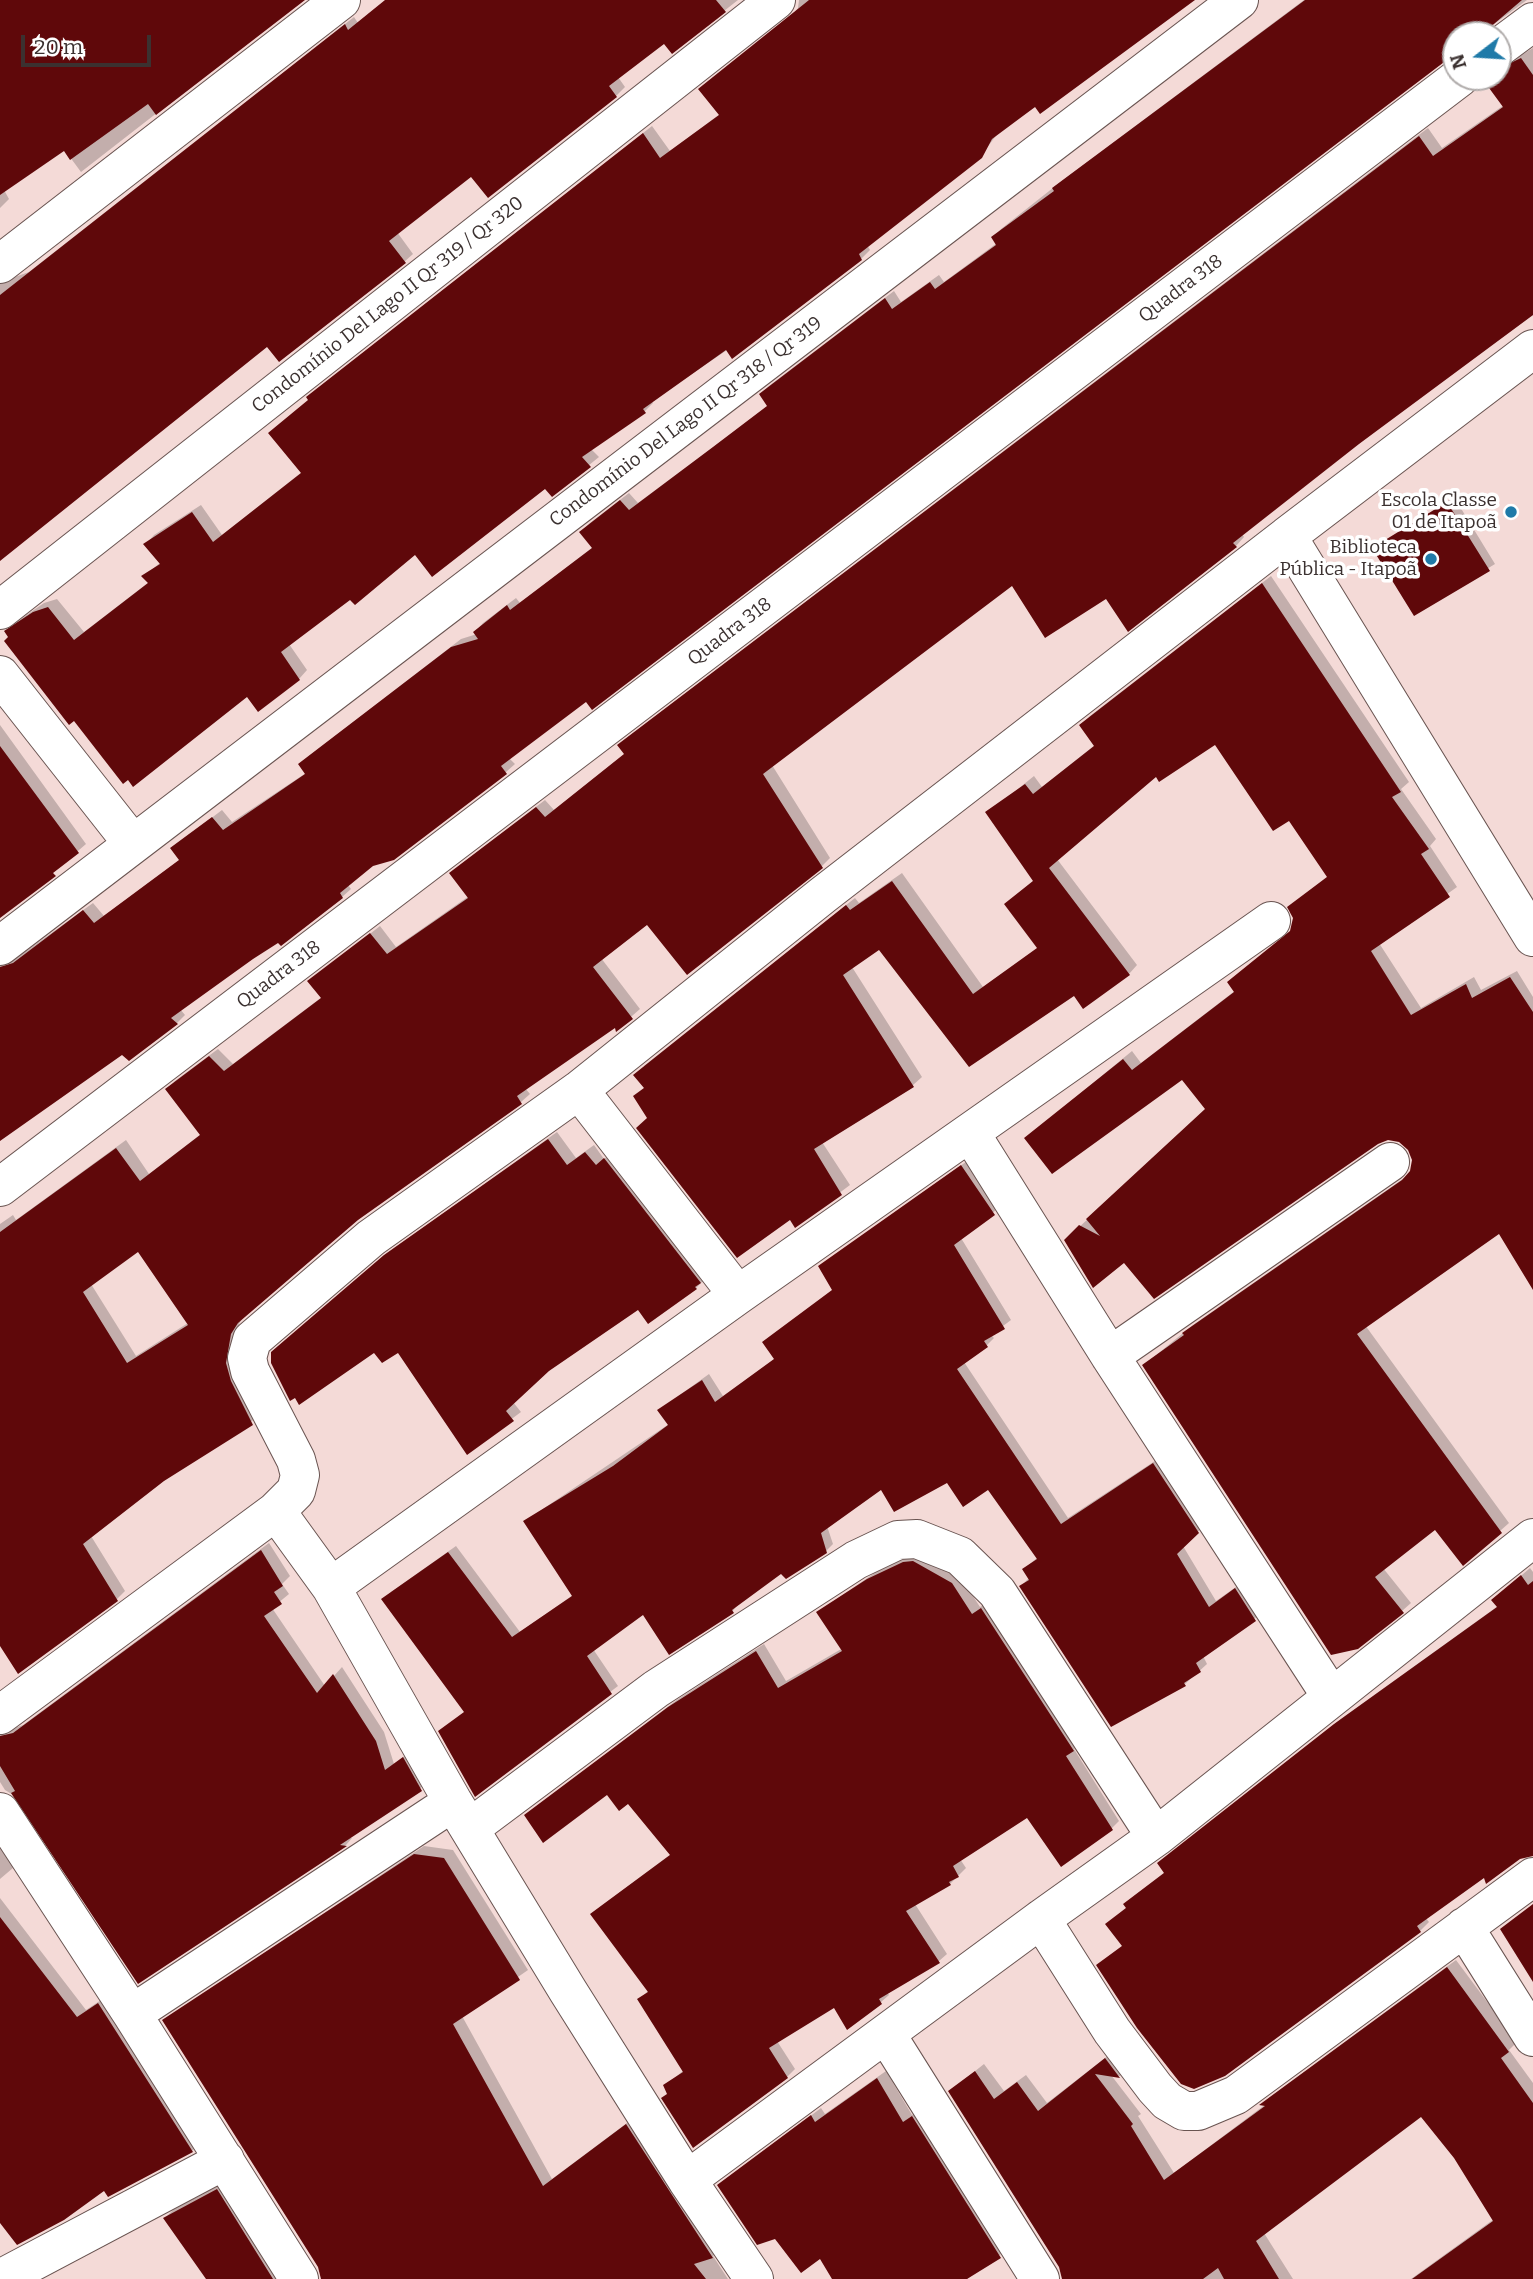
<!DOCTYPE html>
<meta charset="utf-8">
<style>
body{margin:0}
#map{position:relative;width:1533px;height:2279px;overflow:hidden;background:#f4dad7;font-family:Bitter,serif}
canvas{display:block}
.north{position:absolute;left:1442px;top:21px;width:70px;height:70px;box-sizing:border-box;background:#fff;border:2px solid #b1adac;border-radius:50%;rotate:253deg;font-size:19px;font-weight:700;line-height:28px;text-align:center;color:#3b3130}
.north::after{content:'';display:block;margin:auto;width:24px;height:32px;background:#1f7aa8;clip-path:polygon(50% 0,100% 100%,50% 72%,0 100%)}
.scale{position:absolute;left:21px;top:35px;width:130px;height:32px;box-sizing:border-box;border:4px solid #3b3130;border-top:0;padding-left:9px;font-size:21px;line-height:24px;white-space:nowrap;color:#3b3130;-webkit-text-stroke:5px #fff;paint-order:stroke}
</style>
<div id="map">
<canvas width="1533" height="2279"></canvas>
<div class="north">N</div>
<div class="scale">20 m</div>
</div>
<script>
const ctx = document.querySelector('canvas').getContext('2d');
ctx.lineJoin = 'round';
function fillPath(path, color) {
  ctx.fillStyle = color;
  ctx.fill(path, 'evenodd');
}
function toPath(rows) {
  const path = new Path2D();
  for (const r of rows) {
    path.moveTo(r[0], r[1]);
    for (let i = 2; i < r.length; i += 2) path.lineTo(r[i], r[i + 1]);
  }
  return path;
}
function stroke(path, color, width, dash) {
  ctx.strokeStyle = color;
  ctx.lineWidth = width;
  ctx.lineCap = dash ? 'butt' : 'round';
  ctx.setLineDash(dash || []);
  ctx.stroke(path);
}
function drawText(font, color, halo, rows, align = 'center') {
  ctx.font = font + ' Bitter,serif';
  ctx.lineWidth = 7;
  ctx.setLineDash([]);
  ctx.textBaseline = 'middle';
  ctx.strokeStyle = halo;
  ctx.fillStyle = color;
  for (const [text, x, y, turn = 0] of rows) {
    ctx.save();
    ctx.translate(x, y);
    ctx.rotate((+turn || 0) * Math.PI / 180);
    ctx.textAlign = isNaN(turn) ? turn : align;
    if (halo) ctx.strokeText(text, 0, 0);
    ctx.fillText(text, 0, 0);
    ctx.restore();
  }
}
fillPath(toPath([
 [0,0,302,0,81,172,64,149,4,190,9,199,0,208],
 [386,0,738,0,672,52,664,42,618,77,625,87,616,96,489,196,471,175,397,232,413,254,404,262,268,344,0,558,0,276,12,278,29,272,354,17,358,23],
 [799,0,1188,0,998,133,980,157,867,245,870,250,861,259,652,401,653,403,645,411,591,449,599,457,552,495,546,487,415,553,289,644,307,670,299,679,248,694,10,637,6,631,15,623,44,603,57,599,84,632,149,582,144,576,161,562,146,544,154,535,201,505,222,535,302,472,310,399,317,389,652,126,670,151,720,114,798,8],
 [1304,0,1527,0,1486,30,1485,35,1456,35,1456,51,509,758,515,764,506,772,394,858,372,865,348,885,351,889,342,897,180,1009,185,1015,177,1023,122,1053,0,1140,0,958,14,960,93,903,104,916,181,859,172,848,222,810,232,822,306,773,309,756,461,639,477,634,475,632,483,623,516,598,520,603,593,547,581,532,590,523,629,493,638,503,724,439,769,405,761,394,769,386,894,291,901,302,939,275,944,282,997,243,993,238,1001,229,1063,180],
 [1533,48,1533,315,1398,413,1242,534,1244,537,1236,546,1107,597,1013,584,772,765,830,858,822,866,647,923,601,958,640,1009,617,1029,616,1025,525,1088,530,1094,521,1102,357,1219,244,1316,239,1324,234,1353,261,1415,163,1480,91,1536,125,1591,117,1599,0,1643,0,1224,13,1215,16,1220,126,1140,149,1174,201,1134,167,1090,175,1081,218,1049,233,1064,322,997,310,981,380,926,396,947,469,896,460,865,545,800,554,810,626,753,628,737,1428,128,1442,148,1504,105,1483,77,1498,77,1498,60,1510,62],
 [139,1249,188,1323,136,1356,91,1284],
 [1454,497,1495,564,1415,613,1374,548],
 [1271,576,1409,782,1401,789,1436,839,1430,846,1457,887,1379,943,1421,1008,1474,977,1481,990,1517,971,1533,997,1533,1286,1500,1231,1365,1325,1509,1523,1500,1531,1435,1528,1383,1568,1411,1603,1402,1611,1144,1365,1193,1325,1410,1174,1414,1161,1409,1148,1401,1141,1389,1138,1124,1261,1075,1231,1207,1108,1182,1078,1026,1138,1132,1051,1141,1063,1236,990,1292,930,1294,918,1289,907,1328,876,1289,818,1215,743,1157,774,1057,859,1137,965,1129,974,1074,993,970,1065,879,947,852,967,922,1077,913,1085,822,1142,850,1185,795,1226,790,1217,649,1118,635,1096,645,1087,644,1066,855,898,859,903,902,873,983,987,1039,947,1006,904,1034,880,988,813,1034,776,1042,787,1095,745,1081,725,1090,716],
 [0,725,86,844,0,918],
 [557,1132,576,1158,594,1145,604,1159,613,1151,704,1280,696,1288,639,1308,548,1370,513,1402,521,1412,467,1452,395,1248],
 [970,1159,1001,1206,961,1238,1011,1320,991,1335,994,1338,987,1345,964,1362,1068,1518,1161,1457,1205,1525,1183,1546,1216,1601,1243,1582,1262,1613,1203,1656,1207,1664,1185,1684,1112,1725,1021,1586,1029,1578,1024,1569,1038,1557,988,1488,948,1480,881,1487,827,1526,833,1544,826,1551,781,1572,739,1603,732,1612,643,1612,593,1649,618,1686,476,1794,465,1711,391,1592,456,1546,520,1632,573,1595,525,1521,669,1424,659,1410,709,1374,723,1396,776,1358,834,1289,820,1266],
 [269,1543,290,1576,282,1584,289,1594,272,1608,325,1686,342,1667,384,1732,394,1764,411,1751,429,1782,349,1838,352,1838,346,1845,139,1981,20,1799,5,1790,0,1782,0,1733,23,1725],
 [913,1554,960,1576,980,1607,990,1602,1081,1742,1074,1749,1119,1821,1111,1829,1028,1815,960,1859,966,1868,950,1884,915,1904,947,1954,939,1961,887,1992,889,1995,881,2002,834,2006,777,2041,795,2069,787,2077,669,2093,665,2086,684,2070,639,2000,649,1990,600,1907,671,1854,629,1801,607,1793,526,1815,678,1699,764,1644,786,1681,843,1648,818,1612,876,1572],
 [1530,1568,1533,1572,1533,1831,1485,1875,1425,1917,1429,1922,1420,1931,1098,1965,1123,1945,1107,1924,1127,1907,1134,1896,1165,1872,1168,1855,1345,1716,1498,1606,1493,1600],
 [0,1832,20,1862,0,1879],
 [424,1846,453,1850,528,1970,462,2016,552,2179,635,2117,721,2248,713,2256,728,2279,322,2279,319,2267,164,2021],
 [0,1898,86,2010,107,1996,200,2143,192,2151,104,2189,0,2221],
 [1456,1960,1517,2042,1509,2050,1533,2083,1533,2279,1411,2279,1494,2219,1455,2157,1421,2114,1264,2233,1293,2279,1063,2279,1060,2267,950,2091,984,2064,1004,2091,1026,2075,1047,2103,1114,2051,1128,2068,1120,2076,1111,2075,1141,2114,1138,2116,1174,2173,1266,2104,1263,2104,1270,2097],
 [886,2071,912,2115,921,2109,1009,2248,967,2279,834,2279,820,2257,776,2237,719,2185,821,2108,825,2114],
 [226,2182,287,2279,209,2279,165,2218,174,2209]
]), '#0003');
fillPath(toPath([
 [0,0,305,0,156,115,148,104,70,160,64,151,0,195],
 [385,0,716,0,726,12,672,54,664,44,609,86,617,97,488,198,471,177,389,241,406,263,279,362,267,347,0,561,0,295,345,24,348,30],
 [809,0,1195,0,1040,114,1035,107,992,139,982,158,859,254,862,260,732,359,726,350,643,409,646,413,582,457,591,467,552,497,545,489,432,577,415,555,355,605,350,600,281,652,300,680,258,712,247,697,133,787,128,780,123,784,74,721,69,725,4,641,8,637,4,631,33,612,48,607,74,640,148,583,141,576,160,564,143,544,192,512,213,542,301,473,268,433,308,400,306,397,643,133,660,158,719,115,698,89],
 [1305,0,1522,0,1481,35,1456,35,1456,53,592,710,586,702,501,766,507,774,394,860,373,866,340,893,343,898,281,946,278,943,253,959,171,1018,178,1024,129,1061,122,1055,0,1141,0,967,13,963,83,910,94,923,179,860,170,848,212,817,223,830,305,774,298,764,451,647,478,639,473,632,507,605,510,610,592,548,579,532,620,500,629,510,713,447,767,406,759,394,885,298,892,309,930,282,935,289,996,245,991,237,1054,191,1052,188],
 [1521,58,1533,75,1533,315,1359,444,1233,543,1237,547,1128,632,1106,599,1045,638,1012,586,763,774,823,868,687,975,647,925,593,967,633,1019,616,1032,615,1028,517,1096,522,1104,358,1220,238,1323,231,1334,226,1363,231,1381,253,1425,164,1481,83,1544,118,1601,18,1674,0,1646,0,1232,116,1148,140,1181,200,1135,165,1089,209,1056,224,1071,321,998,307,981,370,933,387,954,468,898,449,873,536,807,545,817,624,754,617,745,1419,136,1433,156,1503,107,1481,77,1498,77,1498,69],
 [138,1252,188,1325,127,1363,83,1292],
 [1447,502,1490,571,1414,616,1372,548],
 [1262,583,1401,792,1392,797,1429,849,1421,854,1450,897,1371,951,1411,1015,1466,984,1472,998,1510,977,1533,1012,1533,1290,1499,1234,1357,1334,1502,1533,1463,1566,1435,1530,1375,1577,1404,1613,1358,1649,1331,1655,1142,1365,1184,1335,1182,1333,1402,1180,1410,1171,1412,1160,1408,1150,1399,1142,1388,1140,1378,1144,1154,1299,1124,1263,1093,1288,1064,1240,1079,1225,1100,1236,1086,1219,1205,1109,1182,1080,1052,1174,1024,1138,1123,1059,1132,1070,1234,992,1227,982,1290,931,1293,918,1287,907,1327,877,1289,821,1273,831,1215,745,1159,782,1156,777,1049,868,1130,975,1083,1009,1074,996,969,1067,879,950,843,975,914,1087,814,1149,842,1195,795,1228,790,1220,737,1258,636,1128,647,1118,633,1096,644,1088,633,1075,846,905,850,910,892,881,973,994,1037,948,1004,904,1033,881,985,812,1025,784,1033,794,1094,746,1079,725],
 [0,746,79,853,53,873,56,876,0,918],
 [548,1139,567,1165,585,1152,596,1165,604,1158,701,1283,695,1287,697,1289,648,1324,638,1310,549,1371,506,1411,514,1421,467,1455,398,1353,382,1363,374,1353,299,1405,295,1398,290,1401,271,1363,271,1352,384,1255],
 [961,1165,995,1215,954,1245,1005,1329,984,1341,988,1347,957,1369,1061,1524,1153,1463,1199,1533,1177,1554,1209,1607,1235,1588,1256,1621,1196,1663,1201,1672,1184,1683,1186,1686,1111,1727,1019,1586,1029,1580,1022,1569,1037,1559,988,1490,963,1507,947,1483,894,1512,881,1490,821,1533,827,1553,786,1579,781,1574,732,1610,734,1613,669,1655,643,1615,587,1656,612,1694,475,1797,438,1731,464,1712,381,1599,448,1552,512,1637,572,1596,523,1521,613,1466,668,1425,657,1410,702,1380,715,1402,774,1359,762,1342,832,1290,818,1266],
 [261,1550,283,1586,274,1592,282,1604,264,1616,317,1693,333,1674,376,1741,385,1770,403,1757,422,1791,340,1845,347,1846,138,1984,11,1793,15,1791,0,1766,0,1736,13,1733],
 [913,1561,952,1583,972,1614,981,1608,1074,1751,1066,1756,1113,1830,1061,1867,1027,1818,953,1866,959,1877,949,1882,951,1885,906,1911,940,1963,879,1999,882,2004,847,2030,834,2008,769,2048,788,2078,693,2148,661,2098,667,2094,663,2085,683,2072,637,1999,648,1992,590,1914,670,1855,628,1804,619,1811,607,1795,543,1843,524,1815,668,1707,756,1651,778,1688,842,1651,816,1612,867,1579,903,1562],
 [1521,1575,1528,1585,1533,1581,1533,1856,1520,1859,1486,1884,1484,1878,1417,1926,1421,1932,1225,2076,1194,2089,1181,2084,1137,2028,1096,1965,1122,1946,1105,1924,1126,1908,1123,1904,1164,1873,1157,1863,1334,1724,1497,1607,1491,1600],
 [414,1854,444,1858,520,1980,453,2024,543,2186,626,2124,713,2258,694,2264,706,2279,321,2279,318,2267,162,2020],
 [1533,1904,1533,1982,1500,1929],
 [0,1917,77,2017,98,2003,193,2152,108,2197,104,2191,64,2220,17,2245,0,2223],
 [1447,1967,1509,2052,1501,2058,1533,2103,1533,2279,1412,2279,1493,2221,1454,2158,1421,2117,1256,2241,1279,2279,1224,2279,1218,2268,1203,2279,1062,2279,1059,2267,948,2091,975,2071,994,2099,1017,2082,1038,2111,1105,2058,1120,2078,1095,2074,1133,2124,1131,2126,1164,2180,1265,2106,1259,2105],
 [877,2078,903,2122,912,2116,1001,2258,967,2279,832,2279,820,2259,801,2273,775,2239,757,2245,717,2185,811,2115,815,2122],
 [217,2189,273,2279,206,2279,163,2218]
]), '#5f080a');
const minor = toPath([
 [1498,48,1533,22],
 [0,264,341,0],
 [1533,349,1287,536,1533,937],
 [0,610,776,0],
 [0,675,133,844],
 [0,946,1239,0],
 [579,1090,823,895,1287,536],
 [971,1134,1110,1356,1331,1696],
 [0,1187,1460,77],
 [1110,1356,1390,1162],
 [276,1511,331,1587,453,1802,568,1991,687,2180,754,2279],
 [331,1587,738,1295,1271,921],
 [0,1715,276,1511,296,1491,300,1475,296,1460,250,1371,247,1358,252,1340,371,1238,579,1090,738,1295],
 [0,1812,132,2014,299,2279],
 [470,1828,656,1689,856,1560,898,1540,917,1539,960,1556,997,1592,1156,1837],
 [1041,1919,1112,2031,1155,2088,1167,2101,1184,2111,1198,2111,1236,2095,1533,1877],
 [1464,1927,1533,2037],
 [132,2014,453,1802],
 [886,2034,1040,2279],
 [687,2180,1041,1919,1156,1837,1533,1538],
 [0,2279,225,2160]
]);
stroke(minor, '#695451', 40);
stroke(minor, '#fff', 38);
for (const [x, y, r, color] of [
 [1511,512,7,"#1f7aa8"],
 [1431,559,7,"#1f7aa8"]
]) {
  const dot = new Path2D();
  dot.arc(x, y, r, 0, 2 * Math.PI);
  ctx.fillStyle = color;
  ctx.fill(dot);
  stroke(dot, '#fff', 2.5);
}
drawText('19px', '#3b3130', '#fff', [
 ["Quadra 318",1181,289,-37],
 ["Condomínio Del Lago II Qr 319 / Qr 320",388,305,-38],
 ["Condomínio Del Lago II Qr 318 / Qr 319",686,422,-37],
 ["Quadra 318",730,632,-37],
 ["Quadra 318",279,975,-37]
]);
drawText('19px', '#3b3130', '#fff', [
 ["Escola Classe",1497,501],
 ["01 de Itapoã",1497,523],
 ["Biblioteca",1417,548],
 ["Pública - Itapoã",1417,570]
], 'right');
</script>
